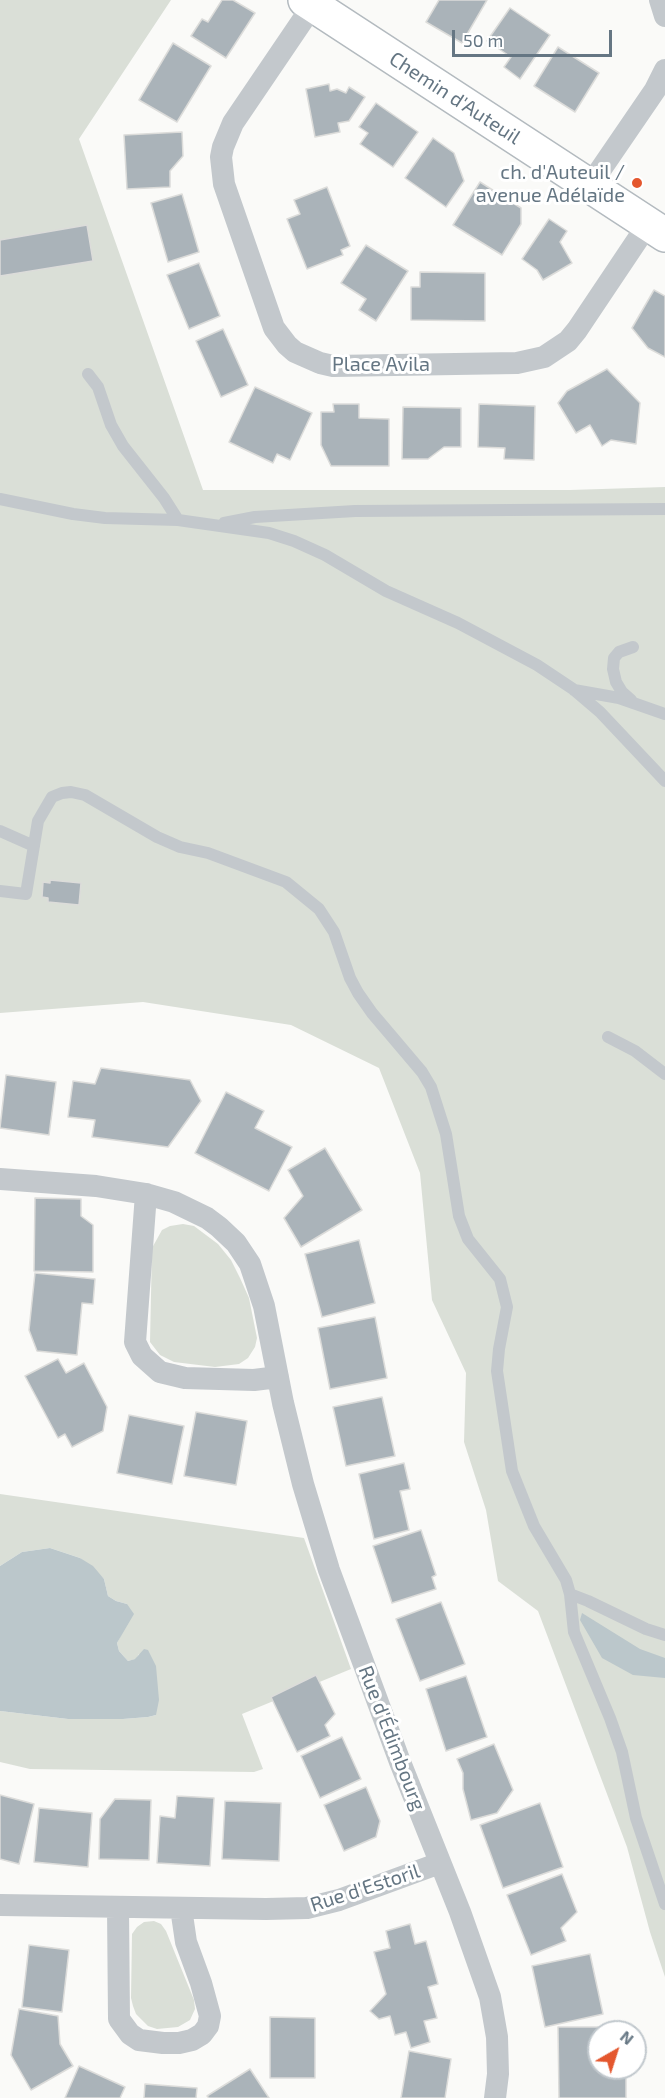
<!DOCTYPE html>
<meta charset="utf-8">
<style>
body{margin:0}
#map{position:relative;width:665px;height:2098px;overflow:hidden;background:#fafaf8;font-family:"Exo 2",sans-serif}
canvas{display:block}
.north{position:absolute;left:587px;top:2020px;width:60px;height:60px;box-sizing:border-box;background:#fff;border:2px solid #c1c8cd;border-radius:50%;rotate:39deg;font-size:16px;font-weight:700;line-height:24px;text-align:center;color:#657683}
.north::after{content:'';display:block;margin:auto;width:21px;height:27px;background:#e4572e;clip-path:polygon(50% 0,100% 100%,50% 72%,0 100%)}
.scale{position:absolute;left:452px;top:30px;width:160px;height:27px;box-sizing:border-box;border:3px solid #657683;border-top:0;padding-left:8px;font-size:18px;line-height:21px;white-space:nowrap;color:#657683;-webkit-text-stroke:4px #fff;paint-order:stroke}
</style>
<div id="map">
<canvas width="665" height="2098"></canvas>
<div class="north">N</div>
<div class="scale">50 m</div>
</div>
<script>
const ctx = document.querySelector('canvas').getContext('2d');
ctx.lineJoin = 'round';
function fillPath(path, color) {
  ctx.fillStyle = color;
  ctx.fill(path, 'evenodd');
}
function toPath(rows) {
  const path = new Path2D();
  for (const r of rows) {
    path.moveTo(r[0], r[1]);
    for (let i = 2; i < r.length; i += 2) path.lineTo(r[i], r[i + 1]);
  }
  return path;
}
function stroke(path, color, width, dash) {
  ctx.strokeStyle = color;
  ctx.lineWidth = width;
  ctx.lineCap = dash ? 'butt' : 'round';
  ctx.setLineDash(dash || []);
  ctx.stroke(path);
}
function drawText(font, color, halo, rows, align = 'center') {
  ctx.font = font + ' "Exo 2",sans-serif';
  ctx.lineWidth = 6;
  ctx.setLineDash([]);
  ctx.textBaseline = 'middle';
  ctx.strokeStyle = halo;
  ctx.fillStyle = color;
  for (const [text, x, y, turn = 0] of rows) {
    ctx.save();
    ctx.translate(x, y);
    ctx.rotate((+turn || 0) * Math.PI / 180);
    ctx.textAlign = isNaN(turn) ? turn : align;
    if (halo) ctx.strokeText(text, 0, 0);
    ctx.fillText(text, 0, 0);
    ctx.restore();
  }
}
fillPath(toPath([
 [0,0,171,0,79,139,203,490,570,490,665,487,665,1977,650,1932,627,1847,538,1611,498,1581,486,1510,464,1442,466,1373,432,1300,420,1173,379,1068,291,1025,143,1002,0,1013],
 [183,1224,194,1226,218,1244,231,1260,240,1278,249,1298,257,1338,255,1347,248,1358,239,1364,215,1367,174,1362,160,1355,150,1342,152,1248,162,1230,170,1226],
 [0,1494,304,1538,351,1669,242,1714,263,1769,254,1772,30,1769,0,1762,0,1711,68,1719,123,1719,148,1717,156,1715,139,1654,136,1659,128,1661,119,1651,117,1643,127,1623,127,1604,116,1601,108,1596,104,1579,80,1558,50,1548,22,1552,0,1566],
 [154,1921,161,1924,166,1931,194,2000,195,2009,190,2020,178,2027,157,2029,148,2026,136,2014,133,2006,131,1998,132,1934,137,1927,144,1922]
]), '#dadfd7');
fillPath(toPath([
 [50,1548,80,1558,93,1566,104,1579,108,1596,116,1601,127,1604,134,1614,117,1643,119,1651,128,1661,135,1659,144,1649,148,1650,156,1666,159,1700,156,1715,148,1717,123,1719,68,1719,0,1711,0,1566,22,1552],
 [582,1613,640,1649,665,1658,665,1678,633,1675,602,1658,580,1620]
]), '#bbc7cb');
const building = toPath([
 [222,0,233,0,255,13,226,58,191,36,202,19,208,22,222,0],
 [439,0,487,0,462,43,426,22,439,0],
 [510,8,550,35,520,79,504,67,511,57,487,41,510,8],
 [173,43,211,66,177,122,139,100,173,43],
 [558,47,599,73,575,112,534,86,558,47],
 [329,84,330,91,337,89,346,93,349,87,365,97,349,121,338,123,340,132,315,137,306,89,329,84],
 [376,103,418,132,393,167,360,144,368,133,359,127,376,103],
 [182,132,183,156,170,171,170,187,127,189,124,135,182,132],
 [433,138,454,153,464,181,446,207,405,178,433,138],
 [480,182,521,208,521,224,502,255,453,225,480,182],
 [327,187,350,246,341,250,343,255,307,269,287,219,300,214,294,200,327,187],
 [182,194,199,252,168,262,151,203,182,194],
 [549,219,567,231,560,242,572,263,543,280,537,270,522,259,549,219],
 [87,225,93,261,0,276,0,240,87,225],
 [366,245,408,271,376,321,359,310,366,299,341,283,366,245],
 [199,263,220,316,189,329,167,275,199,263],
 [420,272,485,273,485,321,411,320,411,287,420,287,420,272],
 [654,290,665,296,665,357,648,348,632,328,654,290],
 [223,329,248,385,221,397,196,341,223,329],
 [607,369,640,403,636,444,611,440,602,446,590,425,576,433,558,403,567,391,607,369],
 [255,387,312,413,290,460,277,454,273,463,229,442,255,387],
 [333,404,359,404,359,418,389,419,389,466,331,466,321,445,321,412,334,412,333,404],
 [479,404,535,406,534,460,504,459,505,448,478,447,479,404],
 [403,407,461,408,461,447,444,447,428,459,402,459,403,407],
 [50,880,81,883,79,905,48,902,48,898,42,897,43,882,50,883,50,880],
 [101,1068,190,1080,201,1101,168,1147,92,1137,95,1120,68,1117,73,1081,95,1084,101,1068],
 [6,1075,56,1082,49,1135,0,1128,6,1075],
 [226,1092,264,1111,255,1128,292,1147,269,1191,195,1153,226,1092],
 [325,1148,362,1210,301,1247,284,1218,303,1196,288,1170,325,1148],
 [35,1198,81,1199,81,1216,93,1225,93,1272,34,1271,35,1198],
 [359,1240,375,1303,322,1317,305,1254,359,1240],
 [35,1273,95,1279,93,1304,82,1303,77,1355,37,1351,29,1330,35,1273],
 [375,1317,387,1378,330,1389,318,1328,375,1317],
 [58,1359,66,1373,84,1363,107,1407,103,1431,72,1447,65,1434,58,1438,25,1376,58,1359],
 [382,1397,395,1456,346,1466,333,1407,382,1397],
 [196,1412,247,1421,236,1485,184,1476,196,1412],
 [129,1415,184,1426,172,1484,117,1473,129,1415],
 [404,1463,410,1489,400,1491,409,1530,374,1539,359,1474,404,1463],
 [421,1530,436,1575,432,1577,436,1589,392,1603,373,1546,421,1530],
 [441,1602,465,1664,420,1681,396,1619,441,1602],
 [316,1675,335,1714,325,1725,330,1736,297,1752,271,1697,316,1675],
 [466,1676,487,1737,446,1751,426,1689,466,1676],
 [342,1737,361,1779,320,1798,301,1756,342,1737],
 [494,1744,513,1790,497,1813,471,1820,463,1789,463,1773,457,1759,494,1744],
 [366,1787,380,1821,376,1837,344,1851,324,1805,366,1787],
 [0,1795,34,1804,19,1864,0,1859,0,1795],
 [177,1796,214,1798,210,1866,157,1863,160,1816,175,1818,177,1796],
 [115,1799,151,1800,149,1860,99,1859,100,1819,115,1799],
 [225,1801,281,1803,279,1861,222,1859,225,1801],
 [540,1803,563,1867,503,1888,480,1825,540,1803],
 [39,1808,92,1813,88,1867,34,1862,39,1808],
 [562,1874,577,1912,561,1928,566,1941,531,1955,507,1895,562,1874],
 [410,1924,415,1944,426,1941,438,1984,428,1987,437,2018,424,2021,430,2042,411,2048,406,2032,395,2035,390,2016,379,2019,370,2011,386,1994,374,1952,390,1948,386,1931,410,1924],
 [29,1945,69,1950,62,2012,22,2007,29,1945],
 [590,1954,603,2014,545,2027,532,1966,590,1954],
 [19,2009,58,2016,60,2044,73,2066,31,2090,11,2055,19,2009],
 [270,2017,315,2018,315,2078,270,2078,270,2017],
 [558,2027,625,2027,625,2032,599,2032,599,2068,626,2068,626,2098,559,2098,558,2027],
 [409,2051,451,2059,445,2098,401,2098,409,2051],
 [79,2066,125,2087,120,2098,65,2098,79,2066],
 [250,2069,269,2098,209,2098,207,2096,250,2069],
 [145,2084,197,2088,196,2098,144,2098,145,2084]
]);
fillPath(building, '#aab3b9');
stroke(building, '#dcdcda', 1.5);
const secondary = toPath([
 [305,0,665,235]
]);
stroke(secondary, '#b3babf', 36);
stroke(toPath([
 [88,374,98,387,111,425,123,446,164,498,178,520],
 [0,499,73,514,105,518,178,520,269,533,294,541,325,555,386,591,458,623,537,665,573,689,600,712,665,781],
 [224,523,255,517,355,511,665,509],
 [574,690,619,698,665,714],
 [631,700,622,692,616,682,613,669,614,658,619,652,633,647],
 [0,831,34,846],
 [0,891,26,894,38,821,52,797,62,793,71,792,85,795,157,837,180,847,208,853,286,882,319,909,334,932,350,978,358,993,372,1013,422,1072,431,1087,446,1134,459,1216,468,1239,500,1279,507,1307,499,1349,497,1371,512,1471,534,1526,566,1580,570,1594,574,1632,610,1718,622,1752,636,1818,665,1904],
 [608,1037,635,1051,665,1074],
 [570,1594,588,1601,646,1629,665,1635]
]), '#c3c8cc', 12);
stroke(toPath([
 [660,0,665,16],
 [313,5,233,123,223,147,221,157,224,184,274,328,287,345,295,352,320,363,333,366,517,363,544,357,568,341,577,330,648,224],
 [590,185,655,90,665,70],
 [0,1179,96,1186,146,1194,174,1202,207,1218,219,1227,236,1243,250,1264,264,1306,283,1403,303,1484,329,1570,400,1762,460,1912,490,1997,497,2037,498,2074,495,2098],
 [146,1194,135,1342,142,1356,160,1372,185,1378,254,1380,278,1377],
 [0,1905,266,1909,307,1908,339,1900,440,1863],
 [118,1908,119,2019,130,2034,139,2040,163,2043,179,2043,192,2040,202,2034,208,2026,210,2016,201,1983,186,1942,181,1908]
]), '#c3c8cc', 22);
stroke(secondary, '#fff', 33);
for (const [x, y, r, color] of [
 [637,183,6,"#e4572e"]
]) {
  const dot = new Path2D();
  dot.arc(x, y, r, 0, 2 * Math.PI);
  ctx.fillStyle = color;
  ctx.fill(dot);
  stroke(dot, '#fff', 2);
}
drawText('20px', '#657683', '#fff', [
 ["Chemin d'Auteuil",455,98,33],
 ["Place Avila",381,364],
 ["Rue d'Édimbourg",392,1738,69],
 ["Rue d'Estoril",365,1888,-18]
]);
drawText('20px', '#657683', '#fff', [
 ["ch. d'Auteuil /",625,172],
 ["avenue Adélaïde",625,195]
], 'right');
</script>
